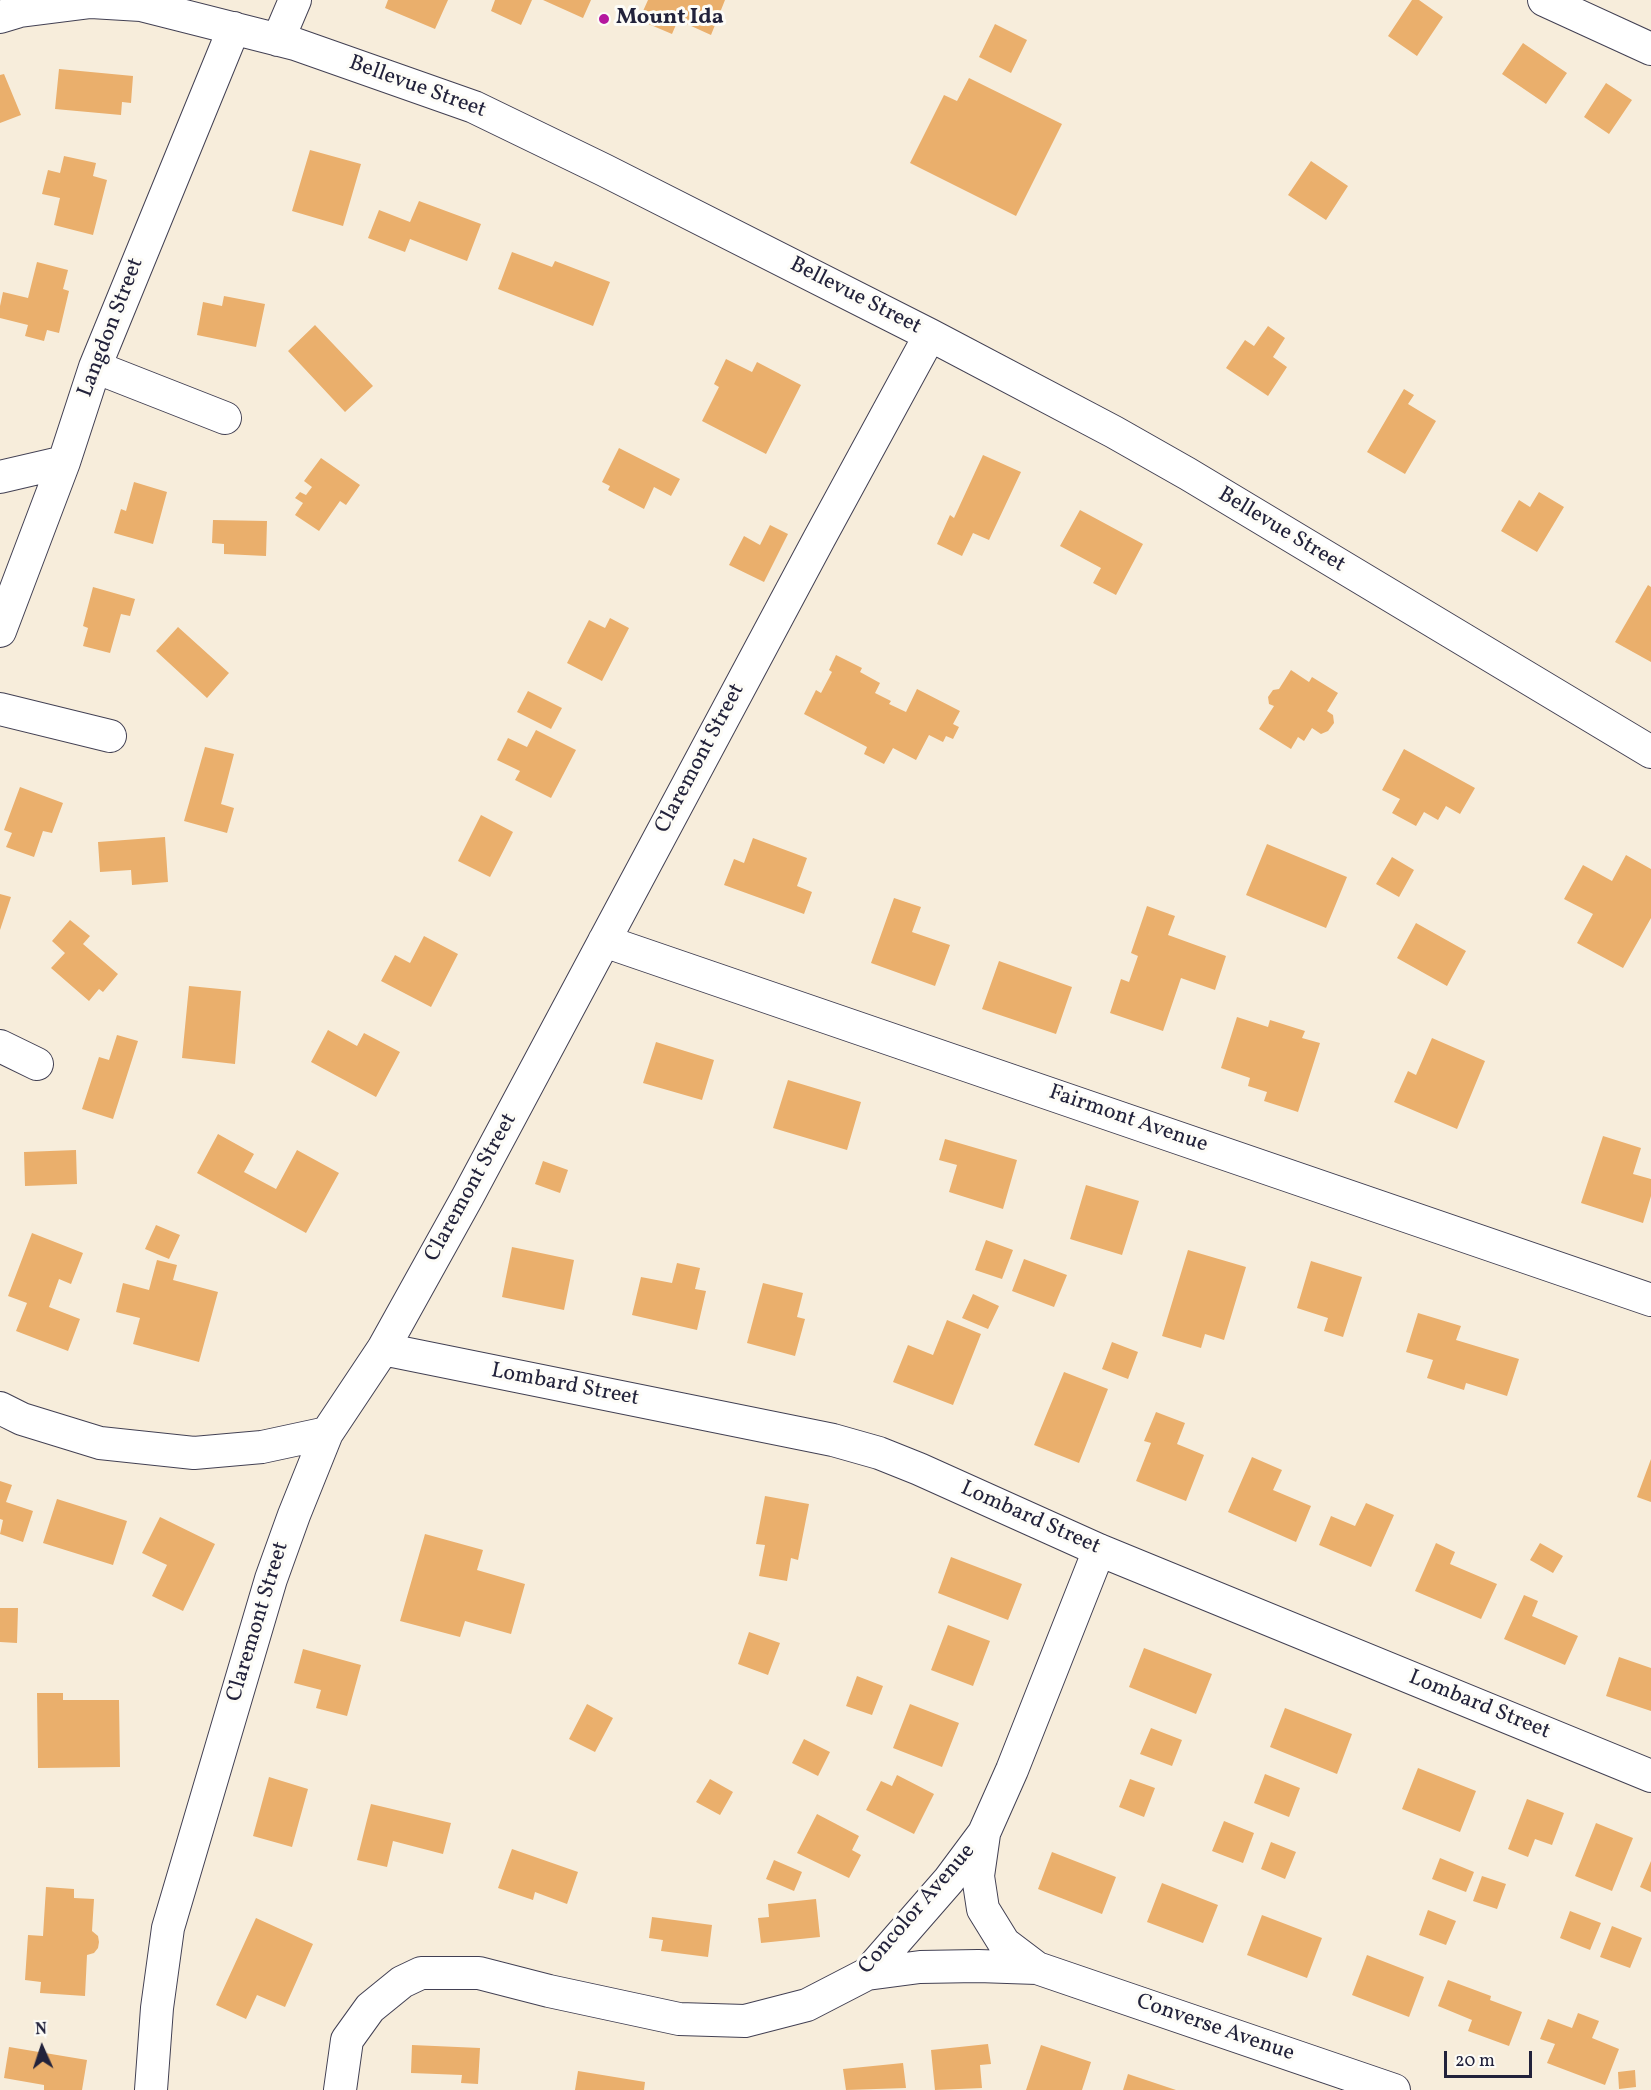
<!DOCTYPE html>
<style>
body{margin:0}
#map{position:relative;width:1651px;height:2090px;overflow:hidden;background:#f7eddb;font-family:Vollkorn,serif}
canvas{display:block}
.north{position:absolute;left:12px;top:2018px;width:60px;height:60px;-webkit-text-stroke:4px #fdfcf7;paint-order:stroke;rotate:357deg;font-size:16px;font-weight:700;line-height:24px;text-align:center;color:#22223b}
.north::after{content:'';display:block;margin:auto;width:21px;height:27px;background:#22223b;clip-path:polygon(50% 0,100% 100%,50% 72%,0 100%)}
.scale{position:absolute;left:1444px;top:2051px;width:88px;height:27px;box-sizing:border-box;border:3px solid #22223b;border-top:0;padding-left:8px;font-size:18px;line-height:21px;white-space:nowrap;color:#22223b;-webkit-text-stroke:4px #fdfcf7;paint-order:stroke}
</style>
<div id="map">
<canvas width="1651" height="2090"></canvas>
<div class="north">N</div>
<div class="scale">20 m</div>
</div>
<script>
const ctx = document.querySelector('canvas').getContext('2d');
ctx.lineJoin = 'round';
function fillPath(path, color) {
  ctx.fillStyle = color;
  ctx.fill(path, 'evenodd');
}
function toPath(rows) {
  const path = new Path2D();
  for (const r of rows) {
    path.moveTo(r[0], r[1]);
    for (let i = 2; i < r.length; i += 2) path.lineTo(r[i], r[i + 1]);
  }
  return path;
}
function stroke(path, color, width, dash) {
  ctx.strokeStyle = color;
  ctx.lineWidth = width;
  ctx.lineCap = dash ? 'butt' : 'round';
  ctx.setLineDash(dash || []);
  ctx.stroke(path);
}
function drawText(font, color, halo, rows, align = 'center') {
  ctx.font = font + ' Vollkorn,serif';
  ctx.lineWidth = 6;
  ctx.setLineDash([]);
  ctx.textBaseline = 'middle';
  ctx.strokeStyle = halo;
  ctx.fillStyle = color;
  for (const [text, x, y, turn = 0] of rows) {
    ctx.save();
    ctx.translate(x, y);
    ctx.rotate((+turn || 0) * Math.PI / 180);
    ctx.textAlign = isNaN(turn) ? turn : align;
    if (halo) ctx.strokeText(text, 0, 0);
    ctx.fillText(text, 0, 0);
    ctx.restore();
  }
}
fillPath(toPath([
 [388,0,448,0,435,29,385,8],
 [495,0,532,0,521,25,491,11],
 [543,0,591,0,583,18],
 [648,0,725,0,711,35,678,20,672,34,639,20],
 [1412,0,1419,0,1443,17,1417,56,1388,36],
 [995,24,1027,40,1011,73,979,57],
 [1523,43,1567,73,1546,104,1502,74],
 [59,69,133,76,131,103,122,102,121,115,55,109],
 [4,74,21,115,0,123,0,75],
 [969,78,1062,124,1016,216,910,163,944,95,957,101],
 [1606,83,1632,100,1609,134,1584,117],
 [310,150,361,164,343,226,292,211],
 [64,156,96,163,93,176,107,180,93,235,54,225,60,198,42,194,48,170,60,173],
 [1311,161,1348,186,1326,220,1288,195],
 [419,201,481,224,467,261,410,239,405,252,368,238,379,210,410,222],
 [512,252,552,267,555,261,610,282,593,326,498,289],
 [37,262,68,270,63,289,69,291,59,333,47,330,44,341,25,336,28,325,0,318,0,306,3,292,28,298],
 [224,296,265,304,256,347,197,335,203,302,222,306],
 [315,325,373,386,345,412,288,351],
 [1268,326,1285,338,1273,357,1287,367,1268,396,1226,368,1245,340,1254,346],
 [726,359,752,372,757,362,801,385,766,454,702,421,719,387,714,384],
 [1404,389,1414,395,1408,404,1436,421,1405,474,1367,452],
 [619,448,680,479,671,496,654,487,644,509,608,490,610,486,602,482],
 [983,455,1021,472,989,540,973,533,962,556,937,544,950,515,954,518],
 [321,458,360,485,346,505,340,501,319,531,295,515,303,503,295,498,300,492,306,495,312,487,304,481],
 [134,482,167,492,153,544,114,533,121,509,126,511],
 [1539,492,1564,507,1537,552,1501,531,1519,500,1530,507],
 [1080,510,1143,544,1116,595,1093,583,1101,568,1060,546],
 [213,520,267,521,266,556,224,554,224,544,212,543],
 [770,525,788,534,764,582,729,565,744,536,760,545],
 [1648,585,1651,587,1651,662,1615,642],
 [93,587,135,599,130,616,121,614,110,653,83,646,88,628,83,626],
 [610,618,629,628,602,681,567,663,589,620,605,628],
 [178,627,229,673,207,698,156,651],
 [836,655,862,668,860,672,880,683,875,693,891,701,889,704,906,712,917,689,960,711,953,724,959,727,953,739,946,736,943,742,929,735,916,760,893,748,884,764,864,754,867,747,804,714,816,690,821,693,832,672,829,670],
 [1291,670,1309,682,1312,677,1338,693,1327,711,1333,715,1334,723,1328,731,1321,734,1312,728,1304,741,1298,737,1291,749,1259,729,1274,706,1269,704,1268,697,1273,690,1279,689],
 [528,691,562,708,551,729,517,712],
 [536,730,576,750,551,798,515,780,520,771,497,760,508,738,527,747],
 [205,747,234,754,221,804,234,808,227,833,184,821],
 [1404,749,1475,788,1460,814,1446,806,1438,820,1424,812,1416,826,1392,813,1400,799,1382,790],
 [20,787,63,803,52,833,43,831,34,857,6,847,12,833,4,830],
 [481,815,513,832,490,877,458,861],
 [165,837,168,882,132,885,131,870,100,872,98,842],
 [753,838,807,858,797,886,812,892,804,914,724,885,734,859,744,863],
 [1267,844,1347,877,1326,928,1246,895],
 [1626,855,1651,869,1651,918,1623,968,1577,943,1593,914,1564,899,1583,865,1612,881],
 [1392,857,1414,870,1399,897,1376,884],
 [0,894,11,897,0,930],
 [894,898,921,907,912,932,950,945,935,986,871,963],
 [1147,906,1175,916,1168,935,1226,956,1215,990,1181,978,1163,1031,1110,1013,1121,979,1129,982,1138,956,1131,953],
 [70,920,90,936,83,944,118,974,103,992,99,989,89,1001,51,968,65,953,52,941],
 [1416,923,1466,951,1447,986,1397,958],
 [424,936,458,954,431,1007,381,981,395,955,410,963],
 [999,961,1072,987,1056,1034,982,1009],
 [189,986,241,991,235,1064,182,1058],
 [1237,1017,1268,1027,1270,1020,1305,1031,1302,1038,1320,1043,1298,1112,1264,1101,1267,1092,1248,1086,1250,1078,1221,1068],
 [328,1030,357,1046,364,1033,400,1052,376,1097,311,1062],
 [117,1035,138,1041,113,1119,82,1109,99,1057,109,1060],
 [1432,1038,1485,1061,1457,1129,1394,1102,1408,1071,1416,1075],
 [656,1042,714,1060,702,1100,643,1083],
 [788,1080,861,1102,847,1150,773,1128],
 [218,1134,254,1154,244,1172,276,1189,297,1150,339,1173,306,1233,197,1173],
 [1603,1136,1641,1148,1633,1174,1651,1179,1651,1196,1643,1223,1581,1203],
 [945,1139,1017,1160,1003,1209,949,1192,957,1165,939,1160],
 [76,1150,77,1184,25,1186,24,1152],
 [543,1161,568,1170,560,1193,535,1184],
 [1086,1185,1139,1201,1122,1255,1070,1239],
 [156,1225,180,1235,169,1259,145,1249],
 [32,1233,83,1253,71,1284,59,1279,49,1307,80,1319,68,1351,16,1331,27,1303,8,1296],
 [986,1240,1013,1250,1002,1279,975,1270],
 [512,1247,574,1260,564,1310,502,1297],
 [1188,1250,1246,1267,1224,1340,1205,1334,1201,1348,1162,1336],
 [1024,1259,1067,1275,1054,1307,1012,1291],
 [157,1260,177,1265,173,1280,218,1292,199,1362,133,1344,140,1318,116,1312,123,1283,149,1290],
 [1311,1261,1362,1277,1343,1337,1324,1331,1328,1318,1297,1308],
 [677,1263,700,1268,695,1289,706,1291,697,1330,632,1315,641,1277,672,1283],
 [763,1283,803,1293,797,1317,805,1319,795,1356,747,1343],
 [973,1294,999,1306,988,1329,962,1318],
 [1418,1313,1461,1326,1456,1340,1519,1359,1507,1396,1466,1383,1464,1390,1427,1378,1433,1360,1406,1352],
 [947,1320,981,1334,953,1405,893,1382,908,1345,933,1355],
 [1112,1342,1138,1352,1128,1379,1102,1369],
 [1064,1372,1108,1389,1079,1463,1034,1445],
 [1156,1412,1185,1423,1177,1444,1204,1455,1186,1501,1136,1481,1151,1443,1144,1441],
 [1252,1457,1282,1470,1273,1490,1311,1506,1296,1542,1228,1512],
 [1651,1459,1651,1502,1637,1497],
 [0,1481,12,1485,6,1502,33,1511,23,1542,0,1534,3,1520,0,1519],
 [765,1496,809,1504,798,1560,791,1558,787,1581,759,1576,765,1545,756,1544],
 [57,1499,127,1521,113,1565,43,1543],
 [1366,1503,1394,1515,1371,1567,1319,1545,1331,1516,1355,1526],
 [160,1517,215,1544,183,1611,152,1596,167,1565,142,1553],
 [425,1534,483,1550,477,1570,525,1584,511,1634,465,1621,460,1637,400,1621],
 [1436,1543,1455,1552,1450,1564,1497,1584,1481,1619,1415,1591],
 [1540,1543,1563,1556,1553,1573,1530,1560],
 [951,1557,1022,1584,1008,1620,938,1593],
 [1524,1595,1538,1601,1532,1616,1578,1636,1565,1665,1504,1639],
 [0,1608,18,1608,17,1643,0,1642],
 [948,1625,990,1641,973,1686,931,1670],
 [749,1632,780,1643,768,1675,738,1664],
 [1144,1648,1212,1674,1196,1714,1129,1687],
 [303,1649,361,1665,347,1716,316,1708,321,1690,294,1683],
 [1619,1657,1651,1668,1651,1711,1606,1696],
 [857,1676,883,1686,872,1715,846,1706],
 [37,1693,63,1693,63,1700,119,1700,120,1767,38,1768],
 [587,1704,613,1718,595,1752,569,1739],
 [910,1704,959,1723,942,1767,893,1748],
 [1285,1708,1352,1734,1337,1774,1270,1747],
 [1151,1728,1182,1740,1172,1766,1140,1754],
 [804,1739,830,1752,818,1776,792,1763],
 [1418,1768,1476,1791,1460,1832,1402,1809],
 [1265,1774,1300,1788,1289,1817,1254,1803],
 [897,1775,934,1794,914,1834,866,1810,881,1781,892,1786],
 [269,1777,308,1789,292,1847,253,1836],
 [710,1779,733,1792,720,1815,696,1802],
 [1130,1779,1155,1788,1144,1817,1119,1807],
 [1527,1799,1564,1813,1552,1845,1535,1839,1528,1857,1508,1849],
 [371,1804,451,1823,443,1854,393,1841,387,1867,357,1860],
 [817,1814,859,1836,852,1850,861,1855,849,1878,797,1853],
 [1224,1821,1254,1833,1243,1863,1212,1851],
 [1596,1823,1633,1838,1612,1891,1575,1876],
 [1271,1842,1296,1852,1285,1879,1261,1869],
 [512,1849,578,1872,567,1904,535,1892,533,1900,498,1888],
 [1052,1852,1116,1877,1102,1914,1038,1889],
 [1440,1858,1474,1872,1466,1892,1432,1879],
 [774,1860,802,1872,794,1891,766,1879],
 [1651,1861,1651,1892,1640,1887],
 [1482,1876,1506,1884,1497,1909,1473,1901],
 [1162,1883,1218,1905,1203,1943,1147,1922],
 [46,1887,74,1889,74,1898,94,1899,92,1931,98,1936,99,1942,98,1948,94,1953,87,1955,85,1996,40,1993,41,1982,25,1980,28,1935,43,1936],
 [816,1899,820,1937,761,1943,758,1918,769,1917,768,1904],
 [1428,1910,1456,1921,1446,1945,1419,1935],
 [1570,1911,1601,1923,1590,1950,1560,1938],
 [1262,1915,1322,1938,1307,1978,1247,1955],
 [652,1917,712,1925,708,1957,661,1951,663,1940,649,1938],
 [256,1918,313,1944,285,2007,257,1995,246,2019,216,2005],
 [1612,1926,1642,1938,1630,1968,1600,1957],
 [1367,1955,1424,1977,1409,2017,1352,1995],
 [1448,1980,1491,1996,1490,2000,1522,2012,1509,2046,1468,2031,1472,2020,1438,2006],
 [1578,2013,1599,2021,1592,2038,1619,2049,1605,2085,1547,2063,1555,2044,1540,2039,1548,2019,1572,2028],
 [988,2044,991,2064,980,2065,982,2088,935,2090,931,2050],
 [412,2045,480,2048,478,2084,461,2083,462,2075,411,2073],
 [1041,2045,1091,2062,1082,2090,1026,2090],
 [9,2047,87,2060,82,2090,44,2090,44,2085,4,2078],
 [903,2063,906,2088,846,2090,843,2069],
 [1635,2070,1636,2087,1619,2089,1618,2072],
 [578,2071,645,2082,644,2090,575,2090],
 [1128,2074,1176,2090,1123,2090]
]), '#eaaf6c');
const minor = toPath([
 [1544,0,1651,49],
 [0,17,20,11,91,2,141,5,295,44,474,107,604,170,930,335,1114,432,1188,474,1651,752],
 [278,40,295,0],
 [95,367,225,418],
 [0,477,64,462],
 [0,631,64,462,95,367,234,28],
 [0,709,110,736],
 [604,941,1651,1300],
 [0,1046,37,1064],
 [383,1349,833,1440,879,1453,919,1469,1099,1550,1651,1776],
 [0,1408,22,1419,100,1443,194,1453,262,1447,327,1433],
 [984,1834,978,1876,983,1909,1004,1943,1037,1968,1394,2090],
 [867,1974,920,1967,978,1966,1037,1968],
 [151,2090,157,2008,168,1928,271,1579,294,1515,327,1433,383,1349,468,1196,819,539,930,335],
 [340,2090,347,2040,370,2008,402,1982,421,1973,479,1973,549,1991,679,2019,745,2021,807,2005,867,1974,949,1880,984,1833,1012,1770,1099,1550]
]);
stroke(minor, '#424053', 34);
stroke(minor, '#fff', 32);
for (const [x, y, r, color] of [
 [604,19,6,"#b5179e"]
]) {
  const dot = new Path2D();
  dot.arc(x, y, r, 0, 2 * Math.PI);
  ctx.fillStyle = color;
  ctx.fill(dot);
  stroke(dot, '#fdfcf7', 2);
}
drawText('bold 22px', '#22223b', '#fdfcf7', [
 ["Mount Ida",616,19]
], 'left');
drawText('22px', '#22223b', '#fdfcf7', [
 ["Bellevue Street",417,88,20],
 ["Bellevue Street",855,297,27],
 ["Langdon Street",112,328,-69],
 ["Bellevue Street",1281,531,31],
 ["Claremont Street",701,759,-62],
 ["Fairmont Avenue",1128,1120,19],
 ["Claremont Street",472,1188,-61],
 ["Lombard Street",565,1386,11],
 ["Lombard Street",1030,1519,24],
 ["Claremont Street",259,1622,-73],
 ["Lombard Street",1479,1706,22],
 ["Concolor Avenue",918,1910,-49],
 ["Converse Avenue",1215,2029,19]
]);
</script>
